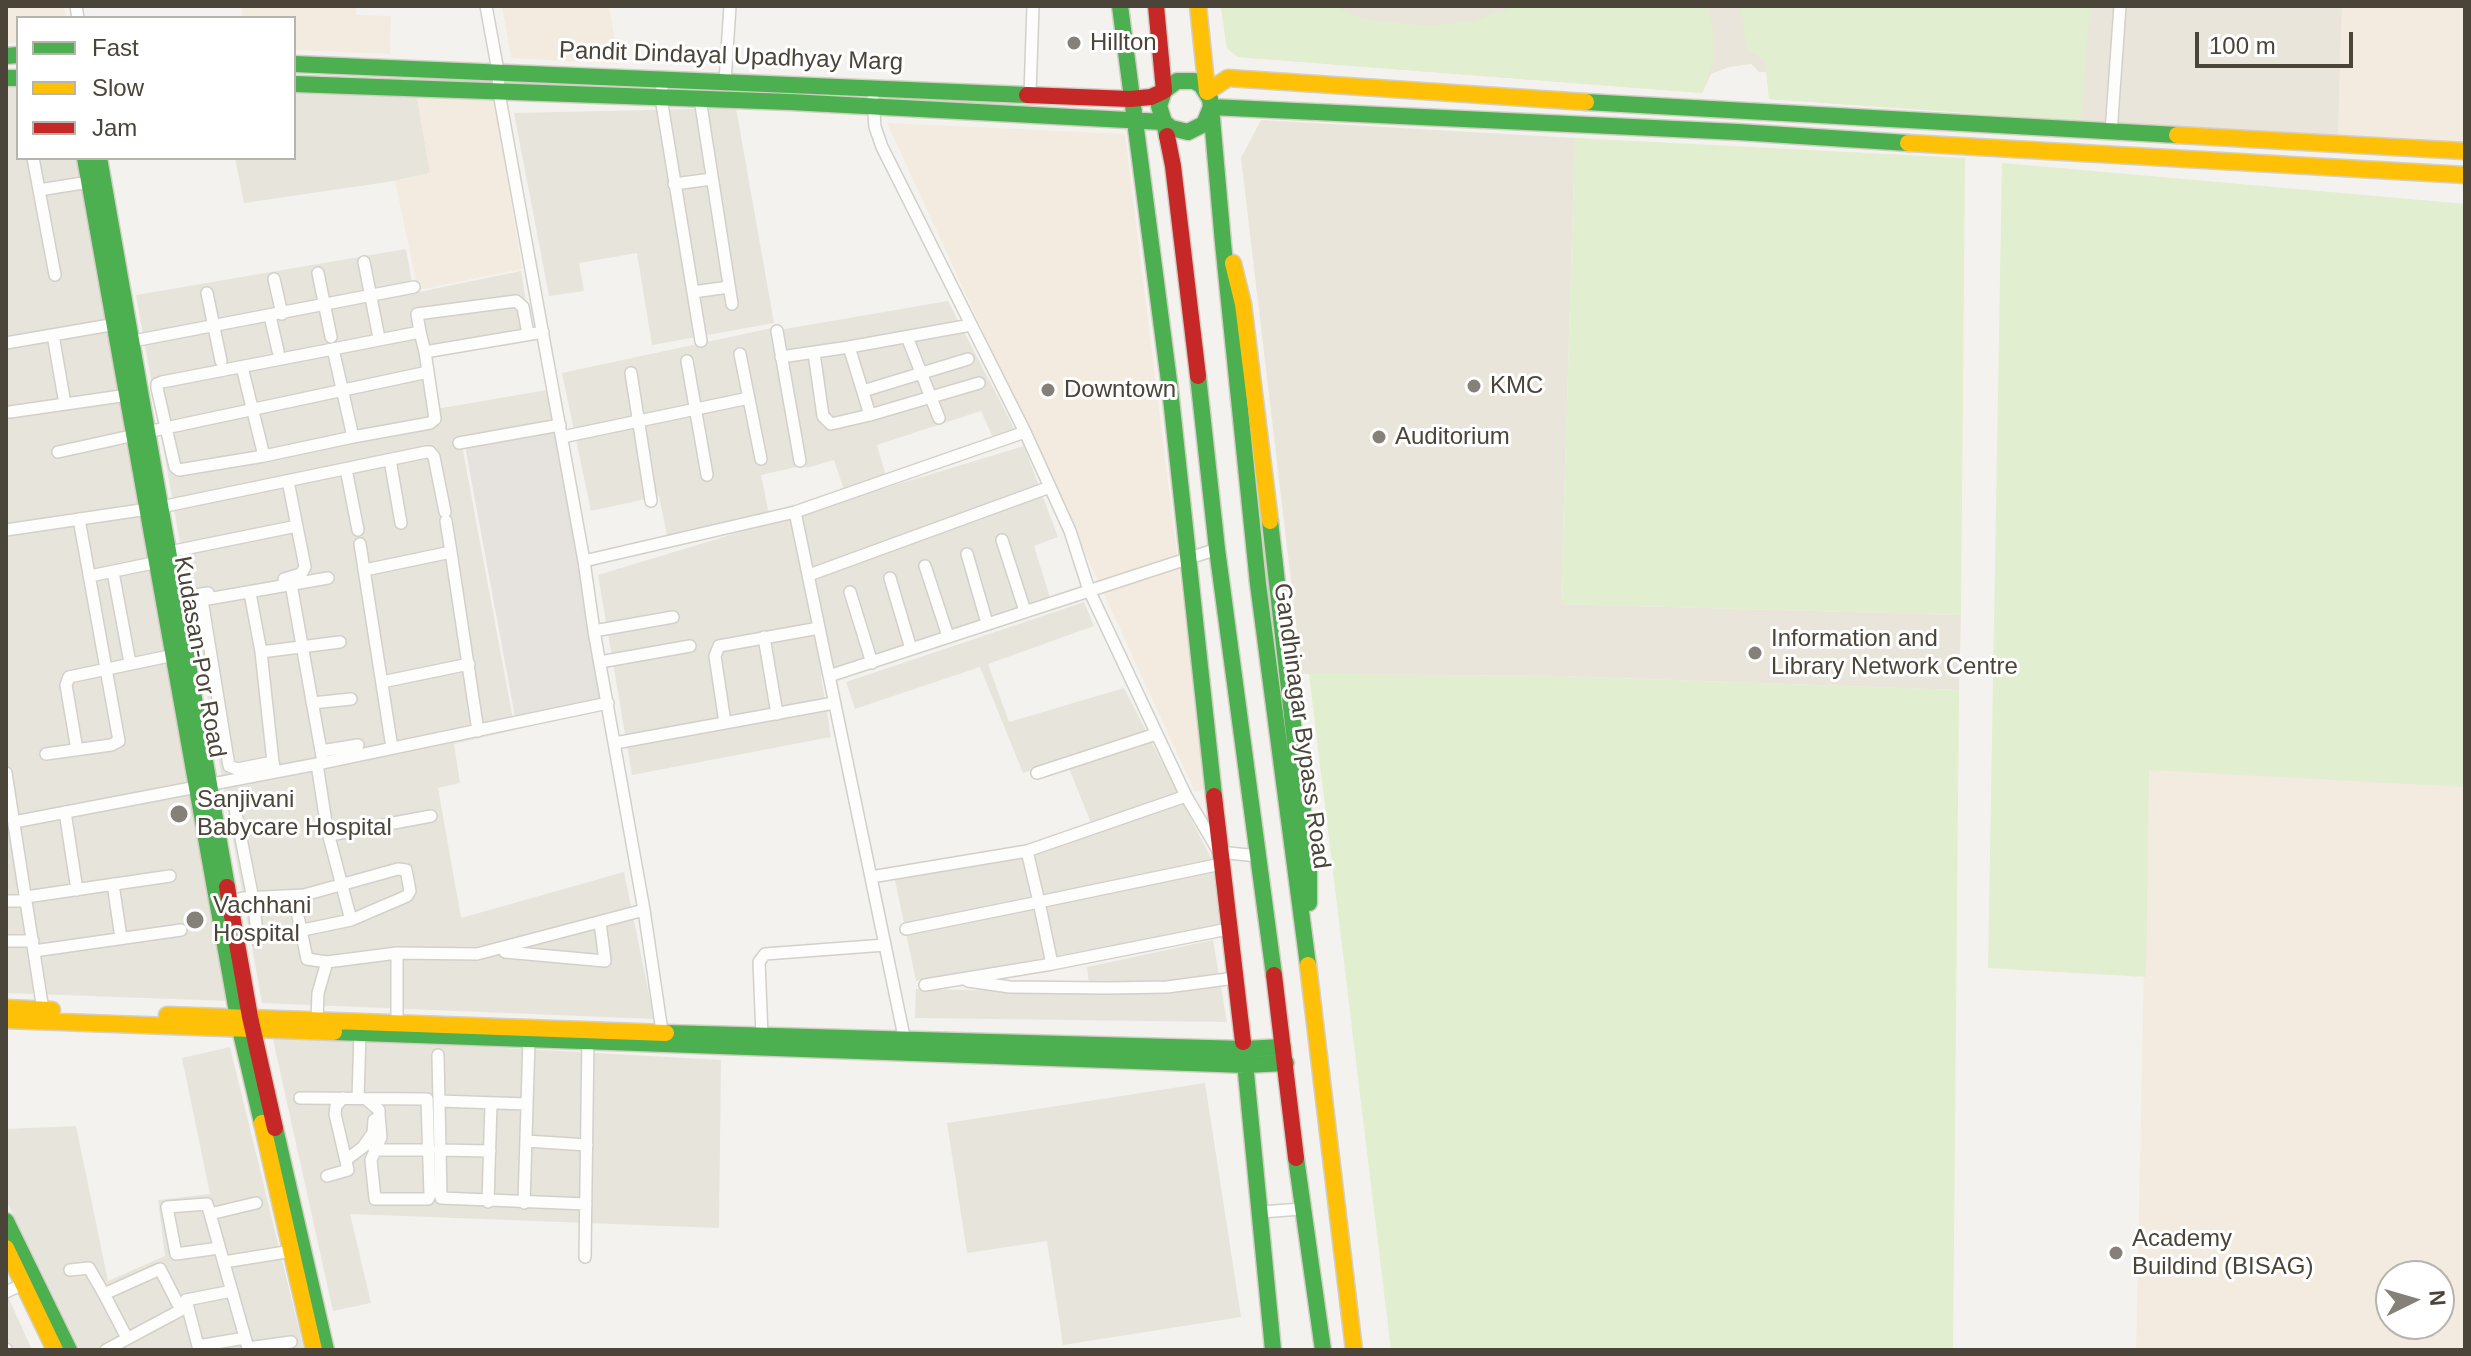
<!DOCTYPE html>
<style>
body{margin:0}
#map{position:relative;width:2471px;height:1356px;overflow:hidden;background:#f4f2ee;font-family:Helvetica,sans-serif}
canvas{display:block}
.frame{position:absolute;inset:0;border:8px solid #4b4439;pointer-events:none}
.legend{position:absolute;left:16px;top:16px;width:280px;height:144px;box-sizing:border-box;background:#fff;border:2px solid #b7b4b0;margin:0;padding:10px 14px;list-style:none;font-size:24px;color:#4b4439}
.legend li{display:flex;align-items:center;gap:16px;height:40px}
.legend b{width:40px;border:2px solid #b7b4b0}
.north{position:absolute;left:2375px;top:1260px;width:80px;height:80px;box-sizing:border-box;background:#fff;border:2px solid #b7b4b0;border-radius:50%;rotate:85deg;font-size:22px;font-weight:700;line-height:32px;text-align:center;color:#4b4439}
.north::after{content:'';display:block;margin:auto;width:28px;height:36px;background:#868178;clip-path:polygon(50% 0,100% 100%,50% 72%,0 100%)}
.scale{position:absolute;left:2195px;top:32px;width:158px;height:36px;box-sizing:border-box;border:4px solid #4b4439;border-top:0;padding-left:10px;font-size:24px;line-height:28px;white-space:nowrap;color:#4b4439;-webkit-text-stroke:6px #fff;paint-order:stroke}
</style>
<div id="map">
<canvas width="2471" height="1356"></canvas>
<div class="frame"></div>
<ul class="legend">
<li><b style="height:10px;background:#4caf50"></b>Fast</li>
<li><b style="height:10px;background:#ffc107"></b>Slow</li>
<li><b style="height:10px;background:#c62828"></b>Jam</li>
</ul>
<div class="north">N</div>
<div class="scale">100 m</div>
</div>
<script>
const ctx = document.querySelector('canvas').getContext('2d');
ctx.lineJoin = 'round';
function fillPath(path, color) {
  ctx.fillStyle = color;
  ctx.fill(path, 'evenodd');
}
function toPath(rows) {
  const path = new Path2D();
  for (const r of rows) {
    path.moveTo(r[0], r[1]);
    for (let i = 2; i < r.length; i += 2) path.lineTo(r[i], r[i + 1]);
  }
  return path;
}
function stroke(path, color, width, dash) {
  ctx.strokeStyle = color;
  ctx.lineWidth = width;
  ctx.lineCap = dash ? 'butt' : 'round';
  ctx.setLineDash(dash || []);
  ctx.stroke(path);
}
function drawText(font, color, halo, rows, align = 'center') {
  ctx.font = font + ' Helvetica,sans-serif';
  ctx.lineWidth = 6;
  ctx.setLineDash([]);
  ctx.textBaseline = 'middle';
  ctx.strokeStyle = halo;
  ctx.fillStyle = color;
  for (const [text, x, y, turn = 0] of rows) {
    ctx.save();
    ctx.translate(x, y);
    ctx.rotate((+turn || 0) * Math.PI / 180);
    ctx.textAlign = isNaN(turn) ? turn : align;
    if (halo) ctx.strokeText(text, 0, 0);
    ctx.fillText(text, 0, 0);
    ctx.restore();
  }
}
fillPath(toPath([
 [6,85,18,85,18,158,79,158,229,1001,6,993],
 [294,91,417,96,430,173,394,181,244,203,235,158,294,158],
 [736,108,774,323,652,345,637,253,579,263,584,291,549,296,514,113],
 [406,249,414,293,521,271,531,331,421,350,430,410,547,390,553,424,461,440,515,730,454,744,460,783,438,788,461,918,624,872,654,1019,262,1003,136,295],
 [948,301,1015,430,993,438,981,411,877,445,886,476,844,490,834,460,806,468,779,330],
 [772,328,801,466,761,475,769,514,667,535,659,496,591,511,562,373],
 [1024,446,1058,537,1034,546,1050,598,821,676,831,737,632,775,598,575],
 [1084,602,1094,626,988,664,1009,722,1124,688,1211,858,1221,926,916,981,895,880,1096,835,1066,761,1023,773,980,667,855,709,846,682],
 [1213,940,1227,1022,915,1018,916,989,1090,992,1087,967],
 [272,1035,721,1060,719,1228,350,1214,371,1303,333,1311],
 [230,1047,304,1350,80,1350,6,1200,6,1129,76,1126,108,1281,165,1256,158,1200,210,1194,182,1058],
 [1205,1083,1241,1317,1063,1345,1047,1241,967,1253,947,1123],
 [6,1292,32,1350,6,1350]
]), '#e7e4dc');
fillPath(toPath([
 [6,6,64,6,66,18,18,18,18,43,6,43],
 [242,6,356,6,356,15,391,16,390,54,294,50,294,18,241,18],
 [502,6,609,6,619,64,511,58],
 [2342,6,2465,6,2465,142,2338,138],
 [417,96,495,101,522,269,418,290,395,181,430,173],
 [887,123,1125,134,1206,789,1195,792],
 [2002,163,2465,204,2465,1350,2136,1350,2148,770],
 [2391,1276,2439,1276,2439,1324,2391,1324]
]), '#f3ebdf');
fillPath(toPath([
 [555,433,602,699,515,717,465,446]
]), '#e6e2de');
fillPath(toPath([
 [1221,6,2342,6,2338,138,1769,99,1767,72,1759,72,1751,64,1729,67,1711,74,1702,93,1238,57,1227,48],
 [1261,120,1575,138,1561,604,1961,615,1959,690,1558,676,1302,674,1241,158]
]), '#eae5da');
fillPath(toPath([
 [1221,6,1334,6,1363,19,1426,26,1473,21,1516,6,1709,6,1714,37,1713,62,1702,93,1238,57,1227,48],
 [1741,6,2090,6,2081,121,1769,99,1765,62,1757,55,1746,51],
 [1575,138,1965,158,1961,615,1561,604],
 [2002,163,2465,204,2465,787,2149,770,2146,977,1988,968],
 [1309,674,1558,676,1959,690,1953,1350,1391,1350]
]), '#e1eecf');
const street = toPath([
 [76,6,78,18],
 [486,6,498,71,499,93,584,561],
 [663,79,661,98,701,341],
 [725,81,730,6],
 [1030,94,1033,6],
 [700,99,732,304],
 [873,99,875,127,882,147,1025,432,1070,531,1089,590,1186,796,1219,852,1258,856],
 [2111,133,2120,6],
 [33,158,55,275],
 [674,184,712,179],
 [39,190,89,182],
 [364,262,378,333],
 [318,273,331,337],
 [274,279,282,314],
 [693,292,729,287],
 [207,293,221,361],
 [270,316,278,351],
 [777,331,800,461],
 [420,332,417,314,516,301,523,307,528,334],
 [53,335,65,404],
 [907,337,939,418],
 [128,342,414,287],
 [6,343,116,324],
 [849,347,870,415],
 [333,349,353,437,430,423,435,419,428,372],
 [814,353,823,416,831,424,870,415,979,383],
 [740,354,761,459],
 [781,357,849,347,971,325],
 [687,361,707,475],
 [242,367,264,456,179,470,175,467,157,388,157,384,162,382,333,349,420,332,425,352,543,332],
 [631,373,651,501],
 [863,391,968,359],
 [10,412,128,395],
 [147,432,428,372,425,352],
 [562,437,749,398],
 [459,443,560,425],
 [58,452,135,435],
 [264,456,353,437],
 [390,460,401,523],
 [346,469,358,530],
 [795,512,906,1046],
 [446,521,451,552],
 [6,530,161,507,426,452,430,452,434,457,445,512],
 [1002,540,1025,611],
 [360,544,392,748],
 [169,552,297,526],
 [967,554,987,623],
 [925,566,948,636],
 [365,570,451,552,478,731],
 [113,572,130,663],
 [809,575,1050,487],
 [90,576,158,562],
 [890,578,911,649],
 [284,579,301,574,305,567,288,481],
 [291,584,323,762],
 [850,592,872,663],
 [250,593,261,652,340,642],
 [177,598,208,593],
 [594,631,673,617],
 [764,637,777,714],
 [261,652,273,762],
 [600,662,690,646],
 [829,676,1217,549],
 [382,682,469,664],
 [312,703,351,699],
 [725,723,715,656,719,646,819,628],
 [615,743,834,703],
 [77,750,66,685,69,677,174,655],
 [321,751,358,745],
 [46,754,111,745,119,741,79,519],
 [317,764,327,829,351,920],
 [275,771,273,762,237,769,229,766,202,600,328,578],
 [6,773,43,1010],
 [1037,773,1156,734],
 [1186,796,1027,851,1039,902,1221,864],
 [233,798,253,899,258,941],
 [65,812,77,890],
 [14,822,317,764,608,703],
 [330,832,335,834,431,816],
 [871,877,1027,851],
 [113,884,121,938],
 [26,897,170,876],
 [294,897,307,959,327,962,397,953,477,954,644,910],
 [6,901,23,901],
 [230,902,243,898,304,895,398,869,406,870,410,891,407,896,351,920,303,930],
 [906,929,1039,902,1052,964],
 [6,941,33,941],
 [34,951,181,930],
 [505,952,605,961,600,922],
 [397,953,397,1022],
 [968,981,1010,987,1108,988,1167,987,1235,978],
 [925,985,1052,964,1228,929],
 [317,1019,318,993,327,962],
 [762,1035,759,962,765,954,885,945],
 [663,1038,644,910,594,631,584,561,795,512,1025,432],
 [438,1055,441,1198,586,1204],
 [300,1098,427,1099,430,1195,428,1199,375,1199,371,1160,381,1137,379,1115,379,1110,366,1099],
 [358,1098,360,1033],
 [439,1101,527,1104],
 [526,1141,587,1145],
 [374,1150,429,1150],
 [439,1150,490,1151],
 [346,1160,363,1147,373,1133,374,1120],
 [327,1176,348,1170,335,1114,336,1106,343,1098],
 [488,1202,491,1103],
 [256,1203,210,1214,248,1348,291,1342],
 [524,1203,529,1040],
 [1261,1212,1301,1209],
 [210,1214,207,1204,167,1207,176,1254,219,1248],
 [585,1257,588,1037],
 [224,1262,298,1250],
 [70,1270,89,1268,104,1294],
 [232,1291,186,1300,198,1346,245,1338],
 [6,1292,23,1284],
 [6,1349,6,1350],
 [106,1350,181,1310,160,1269,104,1294,127,1338]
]);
const fast = toPath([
 [1120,6,1170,389,1214,796],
 [6,56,18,55],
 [294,64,1027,95],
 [6,78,18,78],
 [294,84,790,102,1164,122,1167,136],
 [1586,102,2177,135],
 [1211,107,1204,124,1188,132,1171,128,1164,122,1159,106,1164,91,1177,81,1194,81,1201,85,1210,99,1211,107,1223,243,1258,584,1308,965],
 [1211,107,1738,132,1908,143],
 [85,158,240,1029,262,1123],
 [99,158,227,887],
 [1198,376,1217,549,1274,975],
 [1270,521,1309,865,1309,903],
 [334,1032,1245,1065,1286,1063],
 [666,1033,1244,1049,1283,1047],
 [1243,1042,1273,1350],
 [275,1128,326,1350],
 [1296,1158,1323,1350],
 [6,1221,69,1350]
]);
const slow = toPath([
 [1198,6,1207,92,1228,78,1586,102],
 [2177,135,2465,151],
 [1908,143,2465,175],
 [1233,263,1243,304,1270,521],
 [1308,965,1354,1350],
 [6,1008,52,1010],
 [167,1015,666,1033],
 [6,1020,334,1032],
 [262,1123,314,1350],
 [6,1248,55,1350]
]);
const jam = toPath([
 [1027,95,1130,99,1151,97,1164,91,1156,6],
 [1167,136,1173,166,1198,376],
 [1214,796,1243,1042],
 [227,887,250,1017,275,1128],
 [1274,975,1296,1158]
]);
stroke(street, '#d2d0cb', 14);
stroke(fast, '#d3cfc5', 19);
stroke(slow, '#d3cfc5', 19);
stroke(jam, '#d3cfc5', 19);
stroke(street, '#fdfdfc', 11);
stroke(fast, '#4caf50', 16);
stroke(slow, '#ffc107', 16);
stroke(jam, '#c62828', 16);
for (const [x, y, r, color] of [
 [1074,43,8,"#868178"],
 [1474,386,8,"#868178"],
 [1048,390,8,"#868178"],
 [1379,437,8,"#868178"],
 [1755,653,8,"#868178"],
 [179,814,10,"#868178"],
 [195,920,10,"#868178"],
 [2116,1253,8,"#868178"]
]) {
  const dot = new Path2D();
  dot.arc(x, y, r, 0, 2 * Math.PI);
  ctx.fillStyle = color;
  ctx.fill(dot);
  stroke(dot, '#fff', 3);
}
drawText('24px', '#4b4439', '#fff', [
 ["Hillton",1090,43],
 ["KMC",1490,386],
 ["Downtown",1064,390],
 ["Auditorium",1395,437],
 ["Information and",1771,639],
 ["Library Network Centre",1771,667],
 ["Sanjivani",197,800],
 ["Babycare Hospital",197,828],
 ["Vachhani",213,906],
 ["Hospital",213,934],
 ["Academy",2132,1239],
 ["Buildind (BISAG)",2132,1267]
], 'left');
drawText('24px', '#4b4439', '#fff', [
 ["Pandit Dindayal Upadhyay Marg",731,57,2],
 ["Kudasan-Por Road",199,657,80],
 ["Gandhinagar Bypass Road",1301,726,82]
]);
</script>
